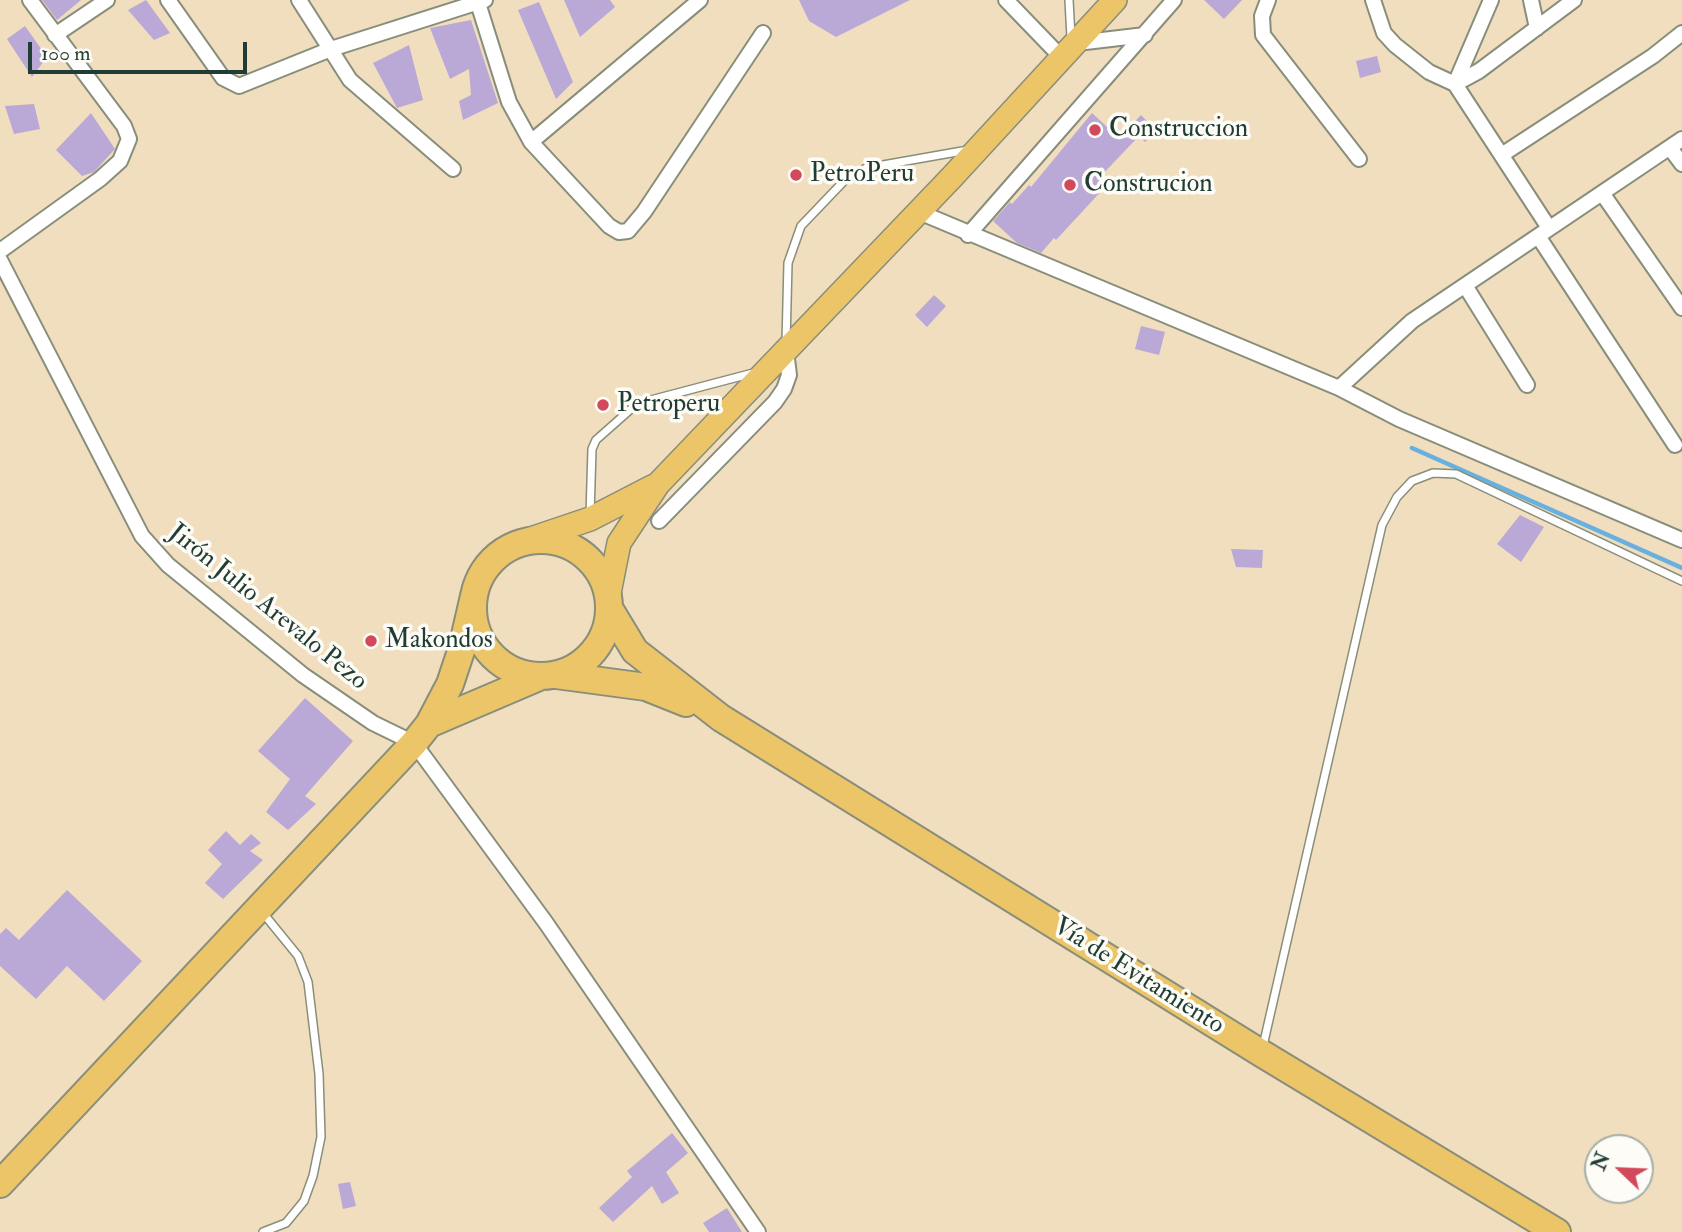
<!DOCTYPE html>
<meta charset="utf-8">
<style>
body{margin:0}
#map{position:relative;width:1682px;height:1232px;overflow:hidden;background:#f0debf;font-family:"IM FELL Double Pica",serif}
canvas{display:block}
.north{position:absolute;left:1584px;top:1134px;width:70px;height:70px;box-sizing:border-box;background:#fdfcf7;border:2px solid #a4b0a9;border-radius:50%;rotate:293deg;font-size:19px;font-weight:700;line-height:28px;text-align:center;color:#1f3d34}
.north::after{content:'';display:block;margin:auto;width:24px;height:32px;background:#d1495b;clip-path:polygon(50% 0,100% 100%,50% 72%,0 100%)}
.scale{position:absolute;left:28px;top:42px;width:219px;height:32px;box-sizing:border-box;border:4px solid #1f3d34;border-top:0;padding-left:9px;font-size:21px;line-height:24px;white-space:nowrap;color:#1f3d34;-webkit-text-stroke:5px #fdfcf7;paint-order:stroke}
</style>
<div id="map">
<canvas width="1682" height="1232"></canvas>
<div class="north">N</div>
<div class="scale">100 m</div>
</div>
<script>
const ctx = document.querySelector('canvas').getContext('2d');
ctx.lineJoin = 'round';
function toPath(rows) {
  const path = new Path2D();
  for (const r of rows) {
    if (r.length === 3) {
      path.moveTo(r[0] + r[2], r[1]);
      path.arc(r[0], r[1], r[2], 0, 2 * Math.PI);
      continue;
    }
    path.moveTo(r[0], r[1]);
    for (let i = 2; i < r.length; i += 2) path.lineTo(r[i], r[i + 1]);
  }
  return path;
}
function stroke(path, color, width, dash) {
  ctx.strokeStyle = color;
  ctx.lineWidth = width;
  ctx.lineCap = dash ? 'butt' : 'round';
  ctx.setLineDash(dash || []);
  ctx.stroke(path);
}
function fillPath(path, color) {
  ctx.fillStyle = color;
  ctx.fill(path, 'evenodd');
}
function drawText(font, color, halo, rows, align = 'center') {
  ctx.font = font + ' "IM FELL Double Pica",serif';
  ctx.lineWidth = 7;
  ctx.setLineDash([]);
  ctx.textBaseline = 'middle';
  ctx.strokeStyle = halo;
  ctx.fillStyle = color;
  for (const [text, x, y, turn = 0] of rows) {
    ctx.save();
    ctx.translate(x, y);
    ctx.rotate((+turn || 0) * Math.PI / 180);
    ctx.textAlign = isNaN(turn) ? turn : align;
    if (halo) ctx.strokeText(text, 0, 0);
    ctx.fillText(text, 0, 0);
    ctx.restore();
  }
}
stroke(toPath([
 [1412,448,1682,568]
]), '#68b0df', 4.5);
fillPath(toPath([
 [42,0,81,0,57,20],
 [146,0,170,33,154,40,128,10],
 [564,0,610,0,615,7,580,37],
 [799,0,910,0,836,37,809,21],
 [1204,0,1242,0,1224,19],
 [539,2,573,82,556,99,518,10],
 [471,20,498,103,463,120,459,101,471,95,469,69,450,79,430,28],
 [25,26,47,57,32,77,7,39],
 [409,45,423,100,397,108,373,63],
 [1377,56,1381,72,1360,78,1356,61],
 [34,104,40,129,14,134,5,106],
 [91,113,115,149,94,172,82,176,56,150],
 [1092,113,1119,138,1141,115,1156,130,1145,142,1139,136,1098,179,1106,186,1056,240,1054,238,1041,253,1017,243,993,221,1010,202,1012,204,1029,185,1031,187],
 [934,295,946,306,927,327,915,315],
 [1141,326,1165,332,1159,355,1135,349],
 [1520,515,1544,527,1521,562,1497,544],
 [1231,549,1263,550,1262,568,1236,567],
 [305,698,353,741,305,796,316,804,288,830,266,812,290,779,258,751],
 [226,831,240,845,251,834,261,843,250,851,263,860,223,899,205,883,222,864,208,850],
 [67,890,142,961,104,1001,67,966,36,999,0,966,0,934,6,928,19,940],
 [672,1133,688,1153,666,1172,679,1193,662,1204,652,1186,613,1222,599,1208,632,1177,627,1171],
 [350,1182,356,1206,343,1209,338,1184],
 [727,1208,742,1232,709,1232,703,1223]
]), '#baa8d6');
const lane = toPath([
 [1069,0,1071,38],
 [786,343,788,263,801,226,845,180,866,168,968,150],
 [590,515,592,449,596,440,631,409,647,401,757,372],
 [1263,1046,1382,525,1397,497,1412,481,1433,473,1456,474,1682,581],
 [263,1232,286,1223,304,1201,313,1176,321,1137,319,1074,308,982,298,956,263,913]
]);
const street = toPath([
 [168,0,223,78,239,86,331,49,485,0],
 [299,0,350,80,453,169],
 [1006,0,1063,59],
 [1268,0,1262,16,1263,35,1359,159],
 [1373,0,1384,33,1395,45,1429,72,1455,84,1479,71,1574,0],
 [1491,0,1455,84,1549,228],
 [1531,0,1537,28],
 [478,3,509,102,531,142,609,226,619,232,628,231,644,212,763,33],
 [55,35,107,0],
 [1077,43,1145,35],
 [531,142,700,0],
 [1670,148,1682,164],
 [1503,154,1653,56,1682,33],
 [1602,193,1682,308],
 [919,212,1339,388,1399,419,1682,540],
 [968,235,1174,0],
 [1538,236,1675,445],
 [0,251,100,179,120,161,129,139,124,126,30,0],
 [0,260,142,536,168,565,303,675,373,723,414,743,546,923,758,1232],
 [1466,287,1527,385],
 [1339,388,1412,321,1682,139],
 [659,521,775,402,784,389,789,375,786,351]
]);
const primary = toPath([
 [516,544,590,519,652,487],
 [608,598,619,543,658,484,952,177,1115,0]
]);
const highway = toPath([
 [541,608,68],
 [609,608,635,651,721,718,1261,1053,1557,1232],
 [556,675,646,687,686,703],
 [429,724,539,677],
 [0,1184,414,743,429,724,450,684,462,648,474,596]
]);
stroke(lane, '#888e7a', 10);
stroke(street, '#888e7a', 18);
stroke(primary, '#888e7a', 26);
stroke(highway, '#888e7a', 30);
stroke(lane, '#fff', 7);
stroke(street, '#fff', 14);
stroke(primary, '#ecc569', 23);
stroke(highway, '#ecc569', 26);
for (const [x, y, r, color] of [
 [1095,130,7,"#d1495b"],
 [796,175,7,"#d1495b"],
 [1070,185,7,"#d1495b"],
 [603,405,7,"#d1495b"],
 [371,641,7,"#d1495b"]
]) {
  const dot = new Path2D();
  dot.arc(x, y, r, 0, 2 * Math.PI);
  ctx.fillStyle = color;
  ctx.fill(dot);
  stroke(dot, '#fdfcf7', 2.5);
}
drawText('26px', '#1f3d34', '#fdfcf7', [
 ["Construccion",1109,130],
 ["PetroPeru",810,175],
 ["Construcion",1084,185],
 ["Petroperu",617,405],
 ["Makondos",385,641]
], 'left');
drawText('26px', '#1f3d34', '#fdfcf7', [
 ["Jirón Julio Arevalo Pezo",267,608,39],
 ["Vía de Evitamiento",1138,977,32]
]);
</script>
